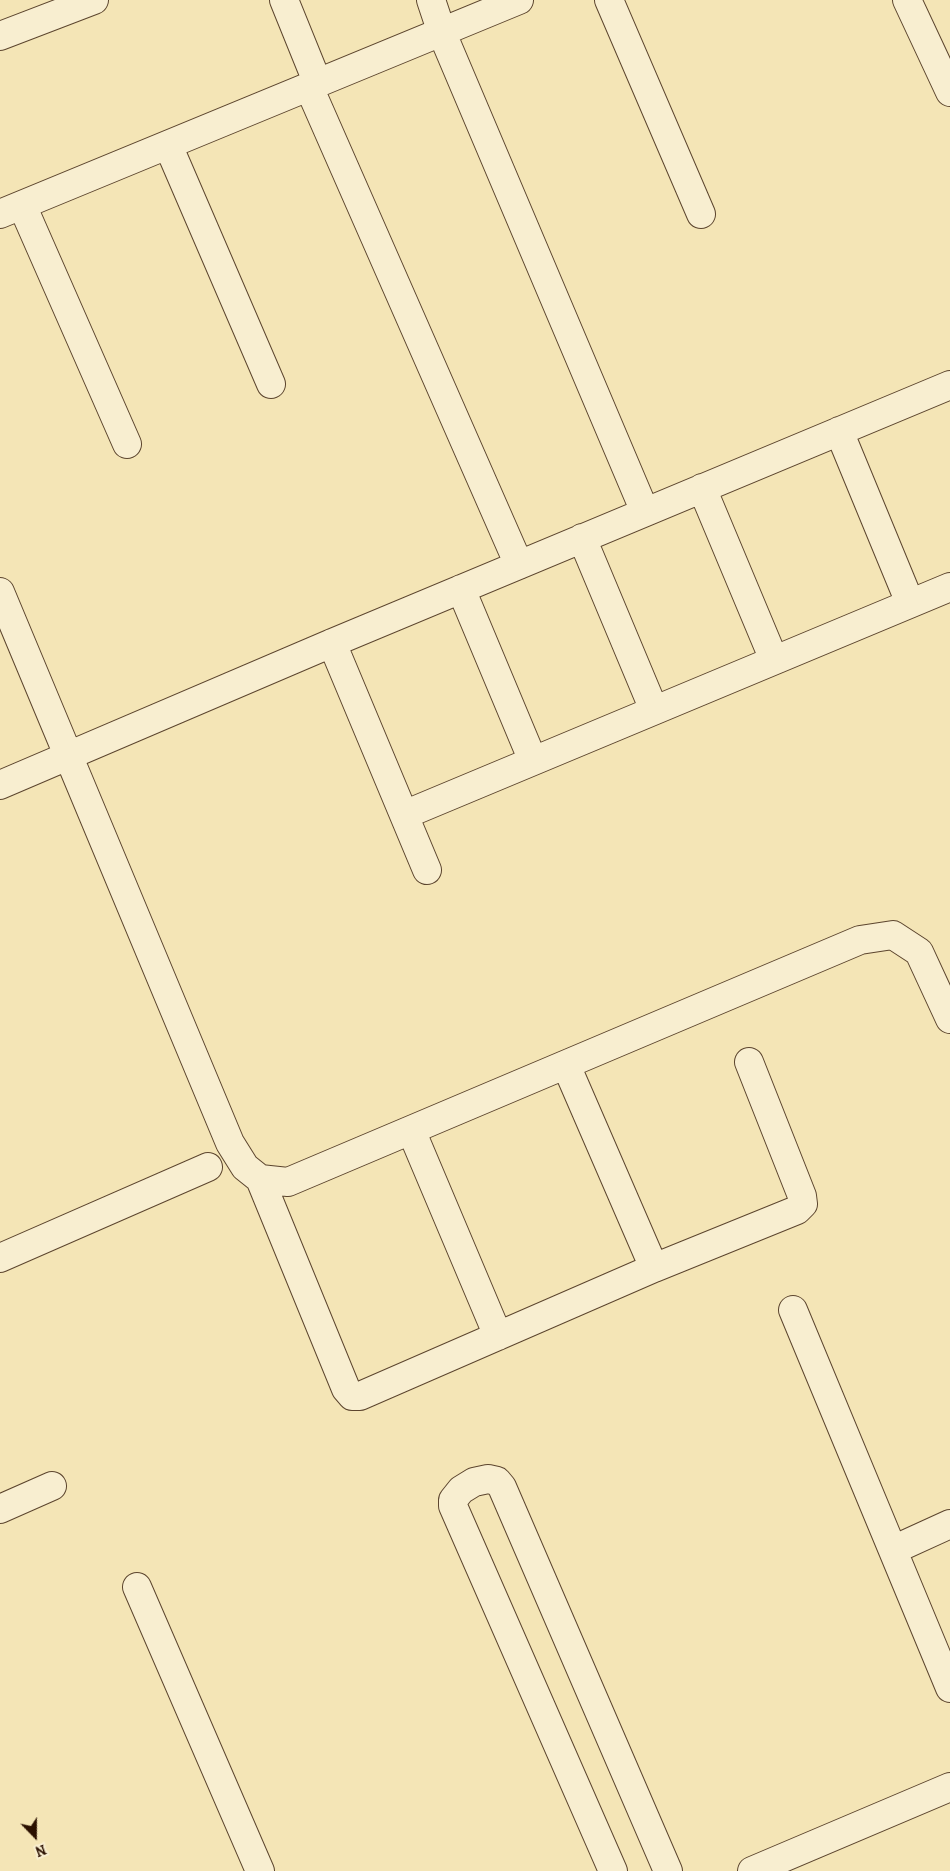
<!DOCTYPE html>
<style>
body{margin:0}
#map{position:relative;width:950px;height:1871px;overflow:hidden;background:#f4e5b6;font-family:Alegreya,serif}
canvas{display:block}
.north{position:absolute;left:10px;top:1811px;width:50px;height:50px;-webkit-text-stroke:4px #f8eed0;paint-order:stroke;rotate:158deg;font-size:14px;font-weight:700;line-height:20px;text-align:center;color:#2a1000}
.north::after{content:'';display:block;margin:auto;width:18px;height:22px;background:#2a1000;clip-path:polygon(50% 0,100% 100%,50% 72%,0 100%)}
</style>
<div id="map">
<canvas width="950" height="1871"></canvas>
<div class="north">N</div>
</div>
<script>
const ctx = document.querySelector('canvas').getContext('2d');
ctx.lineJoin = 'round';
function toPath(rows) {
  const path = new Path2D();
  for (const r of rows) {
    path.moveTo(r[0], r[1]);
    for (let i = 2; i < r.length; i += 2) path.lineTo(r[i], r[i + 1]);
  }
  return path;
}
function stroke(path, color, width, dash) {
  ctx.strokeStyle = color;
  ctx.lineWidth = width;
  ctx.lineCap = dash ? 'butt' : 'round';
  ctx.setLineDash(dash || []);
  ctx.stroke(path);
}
const minor = toPath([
 [284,0,318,84],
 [431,0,442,33,645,512],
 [609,0,701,214],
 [907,0,950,92],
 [0,36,94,0],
 [309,87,519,565],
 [168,145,271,384],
 [22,205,127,444],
 [0,214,519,0],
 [839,431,910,603],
 [702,488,774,660],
 [582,538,654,710],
 [461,589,533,761],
 [0,592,230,1143,245,1167,260,1179,346,1389,352,1396,360,1396,654,1268,797,1210,803,1204,802,1196,749,1062],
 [332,643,427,870],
 [0,785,332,643,950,385],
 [404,815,950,587],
 [566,1065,654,1268],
 [411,1130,498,1336],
 [260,1179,288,1182,860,940,893,935,919,952,950,1019],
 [0,1258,208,1167],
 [793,1310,950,1688],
 [0,1509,52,1486],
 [893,1550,950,1524],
 [137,1587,260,1871],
 [613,1871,453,1506,453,1500,461,1490,474,1482,488,1479,497,1481,502,1487,668,1871],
 [752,1871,950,1787]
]);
stroke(minor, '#5c452e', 30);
stroke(minor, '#f8eed0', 28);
</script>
